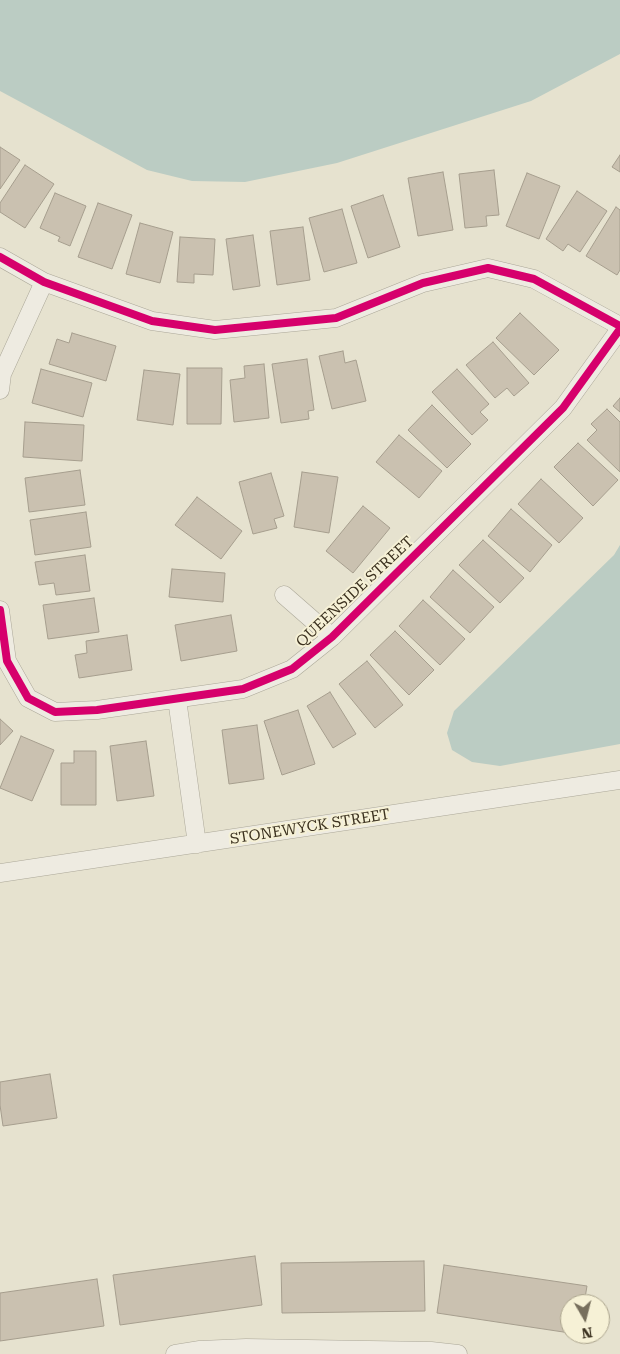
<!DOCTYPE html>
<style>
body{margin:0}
#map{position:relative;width:620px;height:1354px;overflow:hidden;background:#e6e2cf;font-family:"Roboto Serif",serif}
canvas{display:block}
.north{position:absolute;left:560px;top:1294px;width:50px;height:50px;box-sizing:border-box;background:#f6f1d6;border:1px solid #aba48d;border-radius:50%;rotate:172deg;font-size:14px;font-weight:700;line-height:20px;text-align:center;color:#3b311f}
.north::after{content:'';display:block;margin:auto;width:18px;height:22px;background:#776f5d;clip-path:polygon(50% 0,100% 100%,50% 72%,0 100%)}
</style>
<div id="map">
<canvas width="620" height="1354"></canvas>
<div class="north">N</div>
</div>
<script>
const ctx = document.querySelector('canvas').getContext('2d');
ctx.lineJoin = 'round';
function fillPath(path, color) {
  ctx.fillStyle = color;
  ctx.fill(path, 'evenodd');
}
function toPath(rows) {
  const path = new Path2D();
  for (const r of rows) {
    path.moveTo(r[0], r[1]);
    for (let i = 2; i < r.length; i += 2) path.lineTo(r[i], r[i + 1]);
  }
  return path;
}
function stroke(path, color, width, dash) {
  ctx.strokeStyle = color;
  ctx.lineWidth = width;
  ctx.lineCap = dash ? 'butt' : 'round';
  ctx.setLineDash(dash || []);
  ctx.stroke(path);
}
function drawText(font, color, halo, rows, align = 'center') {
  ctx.font = font + ' "Roboto Serif",serif';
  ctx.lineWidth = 4;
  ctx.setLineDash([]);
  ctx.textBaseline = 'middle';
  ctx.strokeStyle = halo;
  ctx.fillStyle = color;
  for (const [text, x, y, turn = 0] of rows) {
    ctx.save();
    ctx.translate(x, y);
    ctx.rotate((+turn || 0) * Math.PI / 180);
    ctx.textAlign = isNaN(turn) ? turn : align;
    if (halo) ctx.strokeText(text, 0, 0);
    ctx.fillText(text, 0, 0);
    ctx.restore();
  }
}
fillPath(toPath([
 [0,0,620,0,620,54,531,101,337,163,245,182,192,181,147,170,0,91],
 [620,545,620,744,500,766,472,762,452,750,447,733,454,711,614,555]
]), '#bbccc3');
const building = toPath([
 [0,147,20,160,0,189,0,147],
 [620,155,620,172,612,167,620,155],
 [25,165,54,184,25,228,0,212,0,203,25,165],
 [494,170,499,215,486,216,487,226,465,228,459,174,494,170],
 [443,172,453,230,418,236,408,178,443,172],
 [527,173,560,186,539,239,506,226,527,173],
 [577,191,607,211,580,252,568,244,563,251,546,239,577,191],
 [55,193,86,206,70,246,58,241,60,237,40,228,55,193],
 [383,195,400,247,368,258,351,206,383,195],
 [98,203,132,215,112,269,78,257,98,203],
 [616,207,620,210,620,270,617,275,586,256,616,207],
 [342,209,357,263,324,272,309,218,342,209],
 [140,223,173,232,160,283,126,274,140,223],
 [303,227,310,280,277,285,270,231,303,227],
 [253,235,260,286,233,290,226,239,253,235],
 [180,237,215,239,213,275,194,274,194,283,177,282,180,237],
 [520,313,559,350,534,375,496,338,520,313],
 [72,333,116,346,106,381,49,364,57,339,69,343,72,333],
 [493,342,529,383,514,396,507,388,495,398,466,365,493,342],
 [343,351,345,363,356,360,366,401,332,409,319,356,343,351],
 [307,359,314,410,308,411,309,419,281,423,272,364,307,359],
 [264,364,269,418,234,422,230,380,245,378,244,366,264,364],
 [187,368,222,368,221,424,187,424,187,368],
 [41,369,92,383,83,417,32,403,41,369],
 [457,369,489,404,480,412,488,420,472,435,432,392,457,369],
 [144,370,180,374,173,425,137,420,144,370],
 [620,398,620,412,613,406,620,398],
 [432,405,471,444,447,468,408,430,432,405],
 [607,409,620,422,620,472,587,440,597,430,591,424,607,409],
 [25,422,84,425,82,461,23,457,25,422],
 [399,435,442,471,419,498,376,462,399,435],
 [578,443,618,480,593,506,554,467,578,443],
 [80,470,85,505,29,512,25,478,80,470],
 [302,472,338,477,329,533,294,527,302,472],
 [271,473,284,516,274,519,277,528,253,534,239,482,271,473],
 [541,479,583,518,559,543,518,504,541,479],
 [197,497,242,531,221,559,175,525,197,497],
 [363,506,390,528,353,573,326,551,363,506],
 [511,509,552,545,530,572,488,536,511,509],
 [86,512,91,547,35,555,30,520,86,512],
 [483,540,524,578,500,603,459,565,483,540],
 [85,555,90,591,56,595,54,583,39,585,35,562,85,555],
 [172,569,225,573,223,602,169,597,172,569],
 [453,570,494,607,470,633,430,597,453,570],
 [94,598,99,632,48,639,43,605,94,598],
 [423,600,465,639,440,665,399,626,423,600],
 [231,615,237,651,181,661,175,625,231,615],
 [395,631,434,670,409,695,370,655,395,631],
 [127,635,132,670,79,678,75,655,87,653,86,641,127,635],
 [367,661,403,705,375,728,339,684,367,661],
 [330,692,356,734,333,748,307,706,330,692],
 [298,710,315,764,282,775,264,721,298,710],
 [0,719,13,731,0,745,0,719],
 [257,725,264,779,229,784,222,730,257,725],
 [21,736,54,750,32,801,0,788,21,736],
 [146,741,154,796,117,801,110,746,146,741],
 [74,751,96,751,96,805,61,805,61,763,74,763,74,751],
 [50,1074,57,1118,3,1126,0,1105,0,1082,50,1074],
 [255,1256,262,1305,120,1325,113,1275,255,1256],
 [424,1261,425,1311,282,1313,281,1263,424,1261],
 [444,1265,587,1286,584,1304,570,1304,570,1333,437,1313,444,1265],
 [97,1279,104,1326,0,1341,0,1293,97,1279]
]);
fillPath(building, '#cac1b0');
stroke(building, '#a69e8e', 1);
const minor = toPath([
 [0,257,44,282,152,321,215,330,336,318,423,283,488,268,534,279,620,326],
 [0,390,2,374,44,282],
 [284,595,332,637],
 [0,610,7,661,28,698,55,712,97,710,243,689,292,669,332,637,563,408,620,329],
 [177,699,197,844],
 [0,873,620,780],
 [175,1354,200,1350,246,1348,431,1351,458,1354]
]);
stroke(minor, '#aba798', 19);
stroke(minor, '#eeebe1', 18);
stroke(toPath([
 [0,257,44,282,152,321,215,330,336,318,423,283,488,268,534,279,620,326],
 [0,610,7,661,28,698,55,712,97,710,243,689,292,669,332,637,563,408,620,329]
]), '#d6006c', 8);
drawText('15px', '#3b311f', '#f6f1d6', [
 ["QUEENSIDE STREET",355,592,-43],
 ["STONEWYCK STREET",310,827,-9]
]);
</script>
